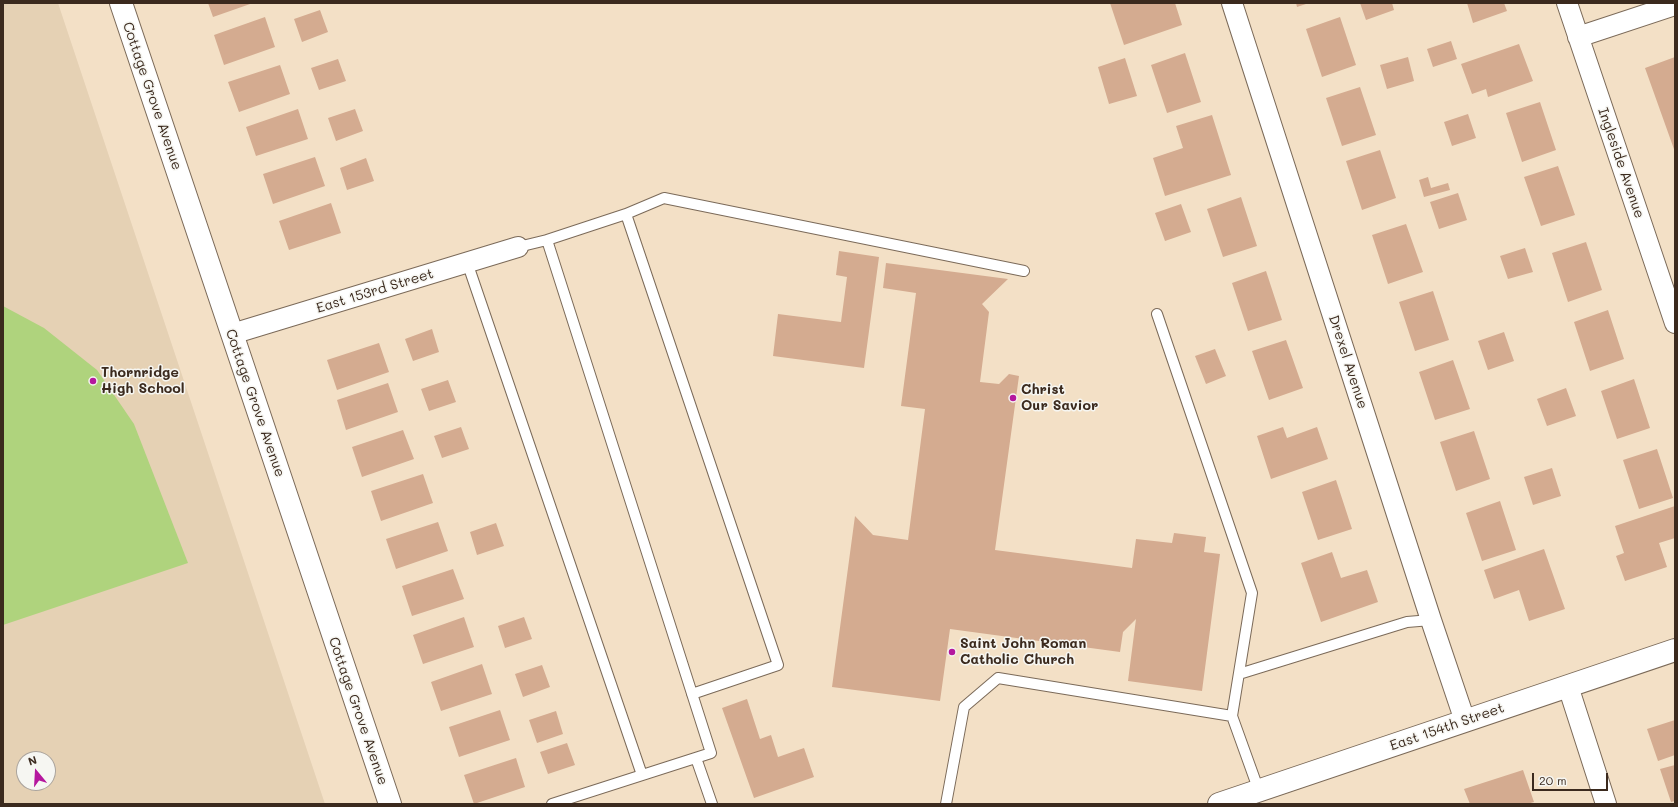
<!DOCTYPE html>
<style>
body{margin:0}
#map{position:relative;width:1678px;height:807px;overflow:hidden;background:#f3e0c6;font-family:Mali,sans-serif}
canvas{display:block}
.frame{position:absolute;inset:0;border:4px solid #3b2a1e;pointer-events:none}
.north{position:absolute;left:16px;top:751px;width:40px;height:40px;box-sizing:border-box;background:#f6f6f2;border:1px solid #aba49d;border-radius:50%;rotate:342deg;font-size:11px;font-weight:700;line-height:16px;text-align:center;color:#3b2a1e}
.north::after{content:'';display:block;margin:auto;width:14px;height:18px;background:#b5179e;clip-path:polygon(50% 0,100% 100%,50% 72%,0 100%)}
.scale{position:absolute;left:1532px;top:773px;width:76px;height:18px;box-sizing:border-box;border:2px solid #3b2a1e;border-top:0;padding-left:5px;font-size:12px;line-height:14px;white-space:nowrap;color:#3b2a1e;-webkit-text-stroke:3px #f6f6f2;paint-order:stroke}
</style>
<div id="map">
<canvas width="1678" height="807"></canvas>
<div class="frame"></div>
<div class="north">N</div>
<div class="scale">20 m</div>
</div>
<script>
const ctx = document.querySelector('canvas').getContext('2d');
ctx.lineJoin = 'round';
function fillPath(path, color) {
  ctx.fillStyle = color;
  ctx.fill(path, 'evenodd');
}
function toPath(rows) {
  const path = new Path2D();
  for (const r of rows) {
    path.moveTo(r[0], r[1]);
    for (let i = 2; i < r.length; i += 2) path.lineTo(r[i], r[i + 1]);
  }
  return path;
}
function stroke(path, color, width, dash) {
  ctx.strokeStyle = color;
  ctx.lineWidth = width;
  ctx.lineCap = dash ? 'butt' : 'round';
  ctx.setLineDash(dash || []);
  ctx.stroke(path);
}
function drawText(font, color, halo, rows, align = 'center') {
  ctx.font = font + ' Mali,sans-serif';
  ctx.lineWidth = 3;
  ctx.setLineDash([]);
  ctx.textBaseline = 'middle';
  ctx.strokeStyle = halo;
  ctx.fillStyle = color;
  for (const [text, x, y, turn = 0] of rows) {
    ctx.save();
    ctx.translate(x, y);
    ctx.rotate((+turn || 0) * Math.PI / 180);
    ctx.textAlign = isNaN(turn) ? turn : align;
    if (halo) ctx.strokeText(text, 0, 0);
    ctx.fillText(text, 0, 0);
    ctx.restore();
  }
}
fillPath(toPath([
 [3,3,58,3,325,804,3,804],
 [24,759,48,759,48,783,24,783]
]), '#e5d1b4');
fillPath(toPath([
 [3,306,44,328,97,370,134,424,188,563,3,625]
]), '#afd37d');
fillPath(toPath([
 [208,3,253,3,213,17],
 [1110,3,1175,3,1182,25,1124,45],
 [1296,3,1309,3,1297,7],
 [1360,3,1392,3,1394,10,1366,20],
 [1467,3,1504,3,1507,11,1473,23],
 [320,10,328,32,302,42,294,19],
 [265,17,275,47,224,65,214,35],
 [1340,17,1356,65,1322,77,1306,29],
 [1451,41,1457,59,1433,67,1427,49],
 [1519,44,1533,81,1488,97,1486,89,1472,94,1461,64],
 [1185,53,1201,102,1167,113,1151,65],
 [1408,57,1414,81,1387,89,1380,65],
 [1675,57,1675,152,1645,68],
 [1125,58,1137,96,1109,104,1098,67],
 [338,59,346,81,319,90,311,68],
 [280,65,290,94,239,112,228,82],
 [1360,87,1376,135,1342,146,1326,98],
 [1540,102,1556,150,1522,162,1506,113],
 [298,109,308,139,256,156,246,127],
 [355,109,363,131,336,141,328,118],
 [1468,114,1476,138,1452,146,1444,122],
 [1212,115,1231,175,1165,196,1153,158,1183,148,1176,126],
 [1380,150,1396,198,1362,210,1346,161],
 [315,157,325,186,273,204,263,174],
 [366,158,374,181,347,190,340,168],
 [1558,166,1575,215,1541,226,1524,177],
 [1428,177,1431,188,1448,183,1450,190,1424,197,1419,180],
 [1458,193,1467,220,1439,229,1430,202],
 [1241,197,1257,246,1223,257,1207,209],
 [331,203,341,233,289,250,279,221],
 [1181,204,1191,232,1165,241,1155,213],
 [1406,224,1423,272,1388,284,1372,235],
 [1586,242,1602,290,1568,302,1552,253],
 [1525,248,1533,272,1508,279,1500,256],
 [839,251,879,257,864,368,773,356,778,314,841,322,847,277,836,275],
 [886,263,1008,279,982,304,989,312,980,382,999,384,1009,374,1019,376,995,550,1132,568,1136,539,1172,543,1174,533,1206,537,1204,552,1220,554,1202,691,1128,681,1136,619,1123,632,1120,652,950,629,940,701,832,687,855,516,873,535,908,540,925,409,901,406,916,293,883,288],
 [1266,271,1282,320,1248,331,1232,283],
 [1433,291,1449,340,1415,351,1399,302],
 [1608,310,1624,359,1590,371,1574,322],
 [432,329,439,352,413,361,405,339],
 [1504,332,1514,361,1488,370,1478,341],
 [1286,340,1303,388,1269,400,1252,351],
 [379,343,389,372,337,390,327,360],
 [1215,349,1226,376,1206,384,1195,356],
 [1453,360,1470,409,1435,420,1419,372],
 [1634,379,1650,428,1617,439,1601,391],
 [448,380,456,402,429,411,421,389],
 [388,383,398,412,346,430,337,400],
 [1566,388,1576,416,1547,426,1537,399],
 [461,427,469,449,442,458,434,436],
 [1283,427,1287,438,1317,427,1328,459,1271,479,1257,436],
 [403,430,414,459,362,477,352,447],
 [1474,431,1490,479,1456,491,1440,442],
 [1657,449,1673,498,1639,509,1623,460],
 [1552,468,1561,496,1533,505,1524,477],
 [423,474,433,503,381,521,371,491],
 [1336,480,1352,529,1318,540,1302,492],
 [1500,501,1516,550,1482,561,1466,513],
 [1675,506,1675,538,1659,543,1667,567,1625,581,1616,556,1624,553,1615,526],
 [438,522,448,551,396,569,386,539],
 [496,523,504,546,477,555,470,532],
 [1544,549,1565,609,1529,621,1519,590,1494,599,1484,570],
 [1332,552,1341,578,1367,570,1378,602,1321,622,1301,563],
 [453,569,464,599,412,616,402,586],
 [464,617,474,647,423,664,413,635],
 [524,617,532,639,505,648,498,626],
 [482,664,492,694,441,711,431,682],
 [542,665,550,687,523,697,515,674],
 [747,699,760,739,771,735,778,757,804,748,814,777,754,798,722,708],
 [500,710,510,740,459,757,449,727],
 [556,711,563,734,537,743,529,720],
 [1675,720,1675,755,1658,761,1647,729],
 [567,743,575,765,548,774,540,752],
 [516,758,525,787,474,804,464,775],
 [1675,765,1675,801,1671,802,1660,769],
 [1523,770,1534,802,1527,804,1470,804,1464,789]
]), '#d4ab90');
const lane = toPath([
 [626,214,664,198,1024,271],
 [547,240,626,214,778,665,692,694],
 [518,247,547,240,711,753,552,804],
 [467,262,642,775],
 [1157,314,1252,593,1232,716],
 [1239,674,1407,622,1431,620],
 [696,758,712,804],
 [946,804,964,707,998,678,1232,716,1259,791]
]);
const street = toPath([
 [1232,3,1431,620,1465,721],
 [1567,3,1675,323],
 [1578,37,1675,5],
 [232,334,518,247],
 [1568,686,1606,804]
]);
const secondary = toPath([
 [121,3,390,804],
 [1219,804,1675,650]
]);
stroke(lane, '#7b6a59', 12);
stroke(street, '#7b6a59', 22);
stroke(secondary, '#7b6a59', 24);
stroke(lane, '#fff', 10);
stroke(street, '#fff', 20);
stroke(secondary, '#fff', 22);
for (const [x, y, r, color] of [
 [93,381,4,"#b5179e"],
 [1013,398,4,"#b5179e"],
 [952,652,4,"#b5179e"]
]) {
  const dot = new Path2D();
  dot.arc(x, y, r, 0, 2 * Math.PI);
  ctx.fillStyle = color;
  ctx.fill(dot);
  stroke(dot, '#f6f6f2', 1.5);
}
drawText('14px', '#3b2a1e', '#f6f6f2', [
 ["Cottage Grove Avenue",152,96,71],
 ["Ingleside Avenue",1621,163,71],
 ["East 153rd Street",375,291,-17],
 ["Drexel Avenue",1348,362,72],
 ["Cottage Grove Avenue",255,403,71],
 ["Cottage Grove Avenue",358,711,71],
 ["East 154th Street",1447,727,-19]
]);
drawText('bold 14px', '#3b2a1e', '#f6f6f2', [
 ["Thornridge",101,373],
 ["High School",101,389],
 ["Christ",1021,390],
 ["Our Savior",1021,406],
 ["Saint John Roman",960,644],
 ["Catholic Church",960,660]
], 'left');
</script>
